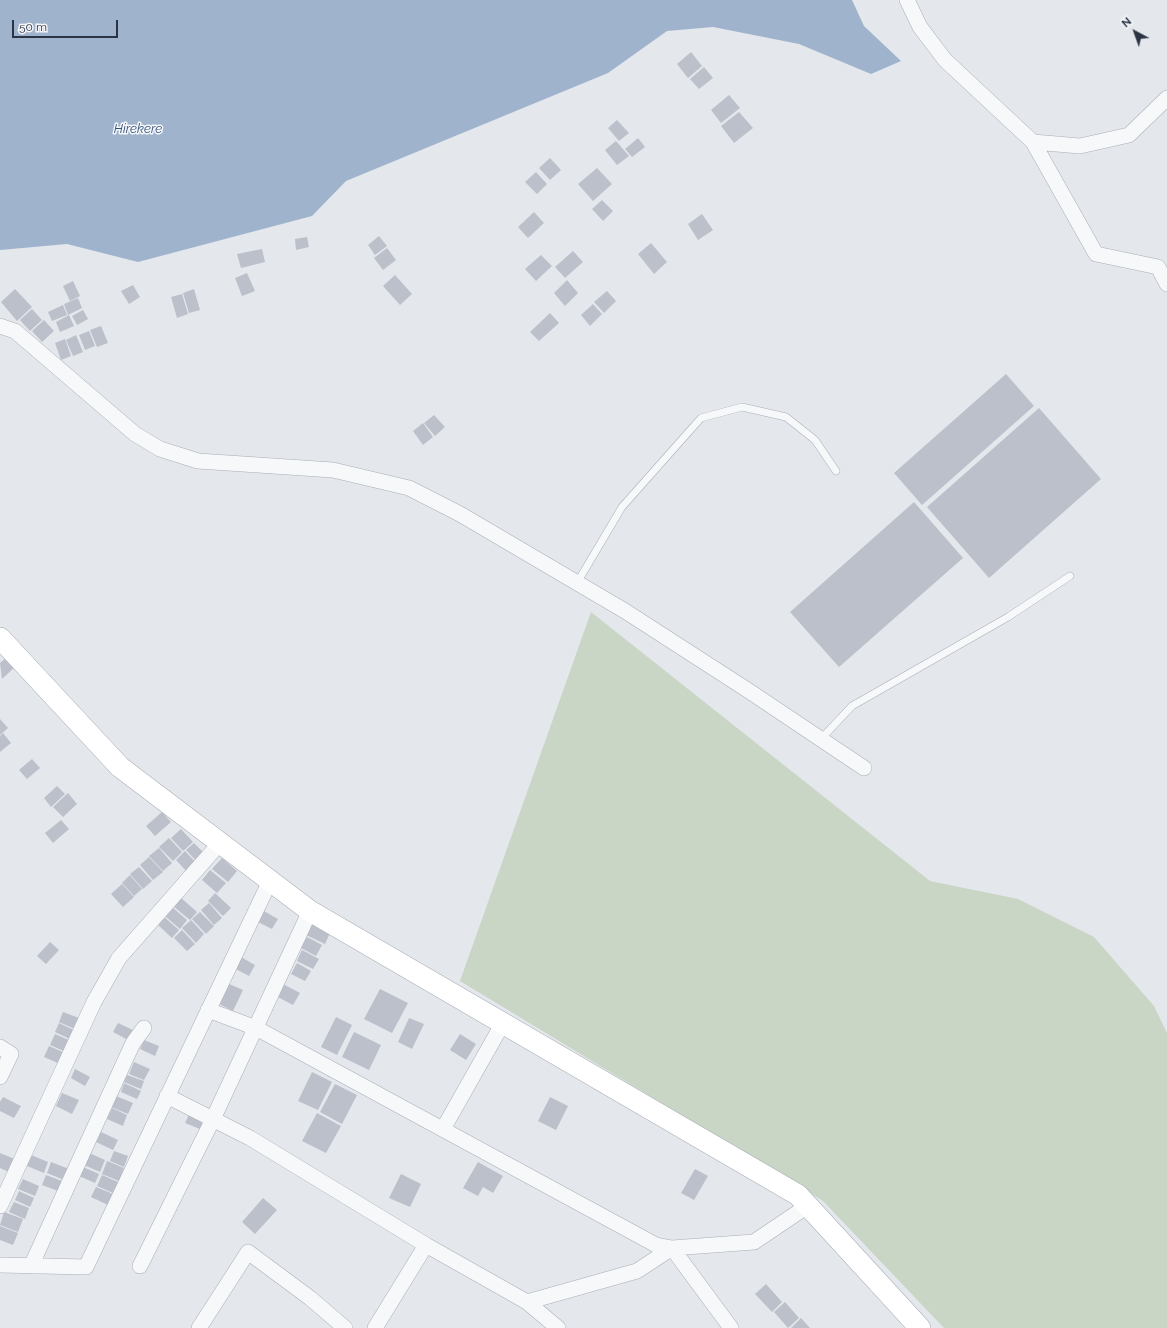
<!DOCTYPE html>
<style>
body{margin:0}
#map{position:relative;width:1167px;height:1328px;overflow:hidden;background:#e4e7ec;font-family:Raleway,sans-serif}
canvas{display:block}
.north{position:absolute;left:1115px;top:12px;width:40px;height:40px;-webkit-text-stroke:3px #f4f6f9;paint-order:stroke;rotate:319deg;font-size:11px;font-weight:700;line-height:16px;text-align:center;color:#2b3445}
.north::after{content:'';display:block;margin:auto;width:14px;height:18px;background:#2b3445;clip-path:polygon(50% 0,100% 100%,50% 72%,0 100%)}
.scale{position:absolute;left:12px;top:20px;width:106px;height:18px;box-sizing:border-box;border:2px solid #2b3445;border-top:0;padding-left:5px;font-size:12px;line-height:14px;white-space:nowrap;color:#2b3445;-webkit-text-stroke:3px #f4f6f9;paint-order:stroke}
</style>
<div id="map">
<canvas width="1167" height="1328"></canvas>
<div class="north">N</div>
<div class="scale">50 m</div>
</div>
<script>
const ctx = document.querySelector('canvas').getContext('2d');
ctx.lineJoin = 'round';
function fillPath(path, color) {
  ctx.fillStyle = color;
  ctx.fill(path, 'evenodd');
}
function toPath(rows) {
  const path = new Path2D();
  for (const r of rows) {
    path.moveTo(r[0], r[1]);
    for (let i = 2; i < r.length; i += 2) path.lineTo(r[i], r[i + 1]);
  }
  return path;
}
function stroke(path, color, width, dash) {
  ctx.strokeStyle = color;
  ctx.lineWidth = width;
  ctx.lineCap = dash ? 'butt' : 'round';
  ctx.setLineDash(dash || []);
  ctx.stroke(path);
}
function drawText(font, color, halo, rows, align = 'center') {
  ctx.font = font + ' Raleway,sans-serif';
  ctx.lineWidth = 3;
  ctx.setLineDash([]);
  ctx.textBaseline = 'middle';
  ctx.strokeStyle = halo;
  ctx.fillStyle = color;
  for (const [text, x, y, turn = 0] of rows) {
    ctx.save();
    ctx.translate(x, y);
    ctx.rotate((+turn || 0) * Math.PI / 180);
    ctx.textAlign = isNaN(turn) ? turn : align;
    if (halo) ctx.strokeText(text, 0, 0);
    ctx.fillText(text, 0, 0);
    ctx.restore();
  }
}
fillPath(toPath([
 [591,612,930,881,1018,899,1094,937,1154,1006,1167,1033,1167,1328,944,1328,823,1201,460,981]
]), '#c9d6c5');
fillPath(toPath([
 [0,0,852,0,864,26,901,61,871,74,799,44,713,27,667,31,608,73,346,181,312,216,138,262,67,244,0,250]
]), '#9fb4cc');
fillPath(toPath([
 [691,52,702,66,688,78,677,64],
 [704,67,713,78,699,89,690,79],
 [729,95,740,108,721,123,711,110],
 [739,112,753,128,734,143,721,126],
 [617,120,629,133,619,141,608,128],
 [638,138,645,147,632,157,625,149],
 [616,141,629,156,617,165,605,150],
 [550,158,561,170,550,180,539,168],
 [597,168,612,184,593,201,578,184],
 [536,172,547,184,537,194,525,182],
 [602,200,613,211,603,221,592,209],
 [534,212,544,223,528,238,518,227],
 [702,214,713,230,698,240,688,224],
 [379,236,387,246,375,255,368,245],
 [307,237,309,247,296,250,295,239],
 [651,243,667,262,654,274,638,254],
 [387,248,396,260,383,270,374,258],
 [262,249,265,262,241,268,237,254],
 [573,251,583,262,565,278,555,267],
 [541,255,552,266,536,281,525,269],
 [247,273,255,291,242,296,235,278],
 [395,275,412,294,400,305,383,286],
 [567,280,578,293,565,306,554,293],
 [73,281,80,296,70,301,63,286],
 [133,285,140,297,129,304,121,291],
 [15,289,32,307,17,321,1,302],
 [194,289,200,310,189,313,183,293],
 [607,291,616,301,604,313,594,302],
 [182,294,188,314,177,318,171,297],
 [78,298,82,308,68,315,64,304],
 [593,304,602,314,590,326,581,315],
 [63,305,67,315,52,321,48,312],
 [32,309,42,320,30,331,20,320],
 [83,310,88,319,77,325,72,316],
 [550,313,559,323,539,341,530,332],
 [69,315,74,326,60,332,56,322],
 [44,320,54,331,42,342,32,331],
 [101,326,108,343,97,347,90,330],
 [89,331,95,346,85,350,79,335],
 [76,335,83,352,73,356,66,340],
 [65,339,71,356,61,360,55,343],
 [1006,374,1034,406,922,505,894,473],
 [1039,408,1101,479,989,578,927,507],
 [434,415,445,427,435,436,424,423],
 [423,423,433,437,423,445,413,431],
 [914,502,963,558,839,667,790,612],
 [8,656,16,666,2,679,0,663],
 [0,719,8,728,0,735],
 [3,733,11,743,0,752,0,736],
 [32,759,40,768,27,779,19,770],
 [57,786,65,794,51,807,44,798],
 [68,793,77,804,63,817,53,807],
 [162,812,171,822,155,836,146,826],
 [61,820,69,829,53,843,45,833],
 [181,829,193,842,183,851,171,838],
 [169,838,182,852,173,861,159,847],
 [194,843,208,857,200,865,186,850],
 [159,848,172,863,163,871,149,856],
 [185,851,199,866,190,875,176,860],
 [149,857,163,872,153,880,140,865],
 [222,858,237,871,228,882,212,869],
 [139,867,152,881,143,889,130,874],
 [210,870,226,883,217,893,202,880],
 [130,875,142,889,134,896,122,883],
 [122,884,134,897,123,907,111,894],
 [215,893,231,908,223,916,208,901],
 [180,897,197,912,190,920,173,906],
 [209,903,222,918,214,925,201,910],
 [172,907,187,920,180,929,165,916],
 [262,910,278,919,272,929,256,921],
 [200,912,214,926,206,934,192,919],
 [163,916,179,930,172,938,156,923],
 [191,920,204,934,196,943,182,928],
 [311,924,330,933,325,944,306,935],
 [182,930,195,944,187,951,174,938],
 [307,937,322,945,316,956,301,948],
 [50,942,59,950,46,964,37,956],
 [302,950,319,959,313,969,297,961],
 [239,956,255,965,249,976,232,967],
 [297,963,311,971,305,981,291,974],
 [227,983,243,990,233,1011,217,1003],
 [283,984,300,993,293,1005,276,996],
 [380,989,408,1003,392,1033,364,1019],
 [63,1012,79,1018,75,1029,59,1022],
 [336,1017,352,1025,337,1055,321,1047],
 [409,1018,424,1024,412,1049,398,1042],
 [59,1023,76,1031,72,1040,55,1032],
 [118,1023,135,1031,130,1041,113,1032],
 [354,1032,381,1045,369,1070,342,1057],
 [55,1034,71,1041,66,1052,50,1045],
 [460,1034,476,1044,466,1060,450,1050],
 [144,1040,159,1046,155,1056,140,1049],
 [49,1046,65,1053,60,1064,44,1057],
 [134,1062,150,1069,144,1080,129,1074],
 [75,1069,90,1077,85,1086,71,1078],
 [312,1072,332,1082,318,1110,298,1101],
 [127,1075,144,1081,141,1089,124,1082],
 [124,1083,141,1091,137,1099,121,1092],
 [335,1084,357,1095,342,1124,320,1112],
 [62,1093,79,1100,72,1114,56,1106],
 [116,1096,133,1103,128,1114,111,1107],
 [3,1097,21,1106,14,1118,0,1111,0,1102],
 [550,1097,568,1106,556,1130,538,1121],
 [112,1108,127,1115,123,1126,107,1119],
 [191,1110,205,1117,200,1129,185,1123],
 [317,1113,341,1126,326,1153,302,1141],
 [101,1132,118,1140,113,1150,96,1142],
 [114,1151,128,1156,124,1167,110,1161],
 [0,1153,17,1160,11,1173,0,1168],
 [89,1153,105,1160,100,1172,84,1165],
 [31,1155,48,1162,44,1173,27,1166],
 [107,1161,124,1168,119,1181,102,1174],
 [51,1162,69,1169,64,1180,47,1173],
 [478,1162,503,1176,493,1193,483,1187,478,1196,463,1188],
 [83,1167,99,1174,95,1183,79,1176],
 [695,1169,708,1176,694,1200,681,1193],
 [401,1174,421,1184,410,1207,389,1198],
 [46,1175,62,1181,58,1191,42,1185],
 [102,1175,118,1182,113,1193,97,1186],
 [23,1179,39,1186,35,1196,18,1189],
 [96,1187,113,1194,108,1205,91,1197],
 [19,1191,34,1198,30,1207,15,1200],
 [263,1198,277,1210,255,1234,242,1222],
 [14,1202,29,1208,25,1219,9,1212],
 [4,1212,23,1219,18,1232,0,1225],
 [0,1226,18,1233,13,1245,0,1240],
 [766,1284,782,1302,772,1312,755,1294],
 [785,1302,799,1318,788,1328,774,1312],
 [801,1318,810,1328,791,1328]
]), '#bbc0ca');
const lane = toPath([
 [577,583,622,507,701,418,742,407,786,417,815,440,836,471],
 [821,739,852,706,1008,617,1070,576]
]);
const street = toPath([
 [907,0,920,27,945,60,1033,142,1096,254,1158,267,1167,284],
 [1033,142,1080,146,1129,135,1167,98],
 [0,326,15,331,135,434,160,449,198,461,333,470,409,488,460,514,625,611,749,691,864,768],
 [208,1010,256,1028,656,1245,672,1248,754,1242,800,1211,806,1204],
 [0,1047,11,1054,0,1077],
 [167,1096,250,1138,426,1245,527,1302,637,1271,672,1248,731,1328],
 [443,1129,503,1023],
 [0,1206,94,1002,119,958,220,843],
 [0,1265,86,1267,270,881],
 [31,1266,133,1043,144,1028],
 [140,1266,213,1119,310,911],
 [527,1302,558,1328],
 [199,1328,248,1252,310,1298,345,1328],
 [375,1328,426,1245]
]);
const secondary = toPath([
 [0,638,120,767,310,911,798,1195,920,1328]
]);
stroke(lane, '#a9aeb7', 8);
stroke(street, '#a9aeb7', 16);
stroke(secondary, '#a9aeb7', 22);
stroke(lane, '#f7f8fa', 7);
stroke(street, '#f7f8fa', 15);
stroke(secondary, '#fff', 21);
drawText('italic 13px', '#34527a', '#f4f6f9', [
 ["Hirekere",138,129]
]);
</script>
